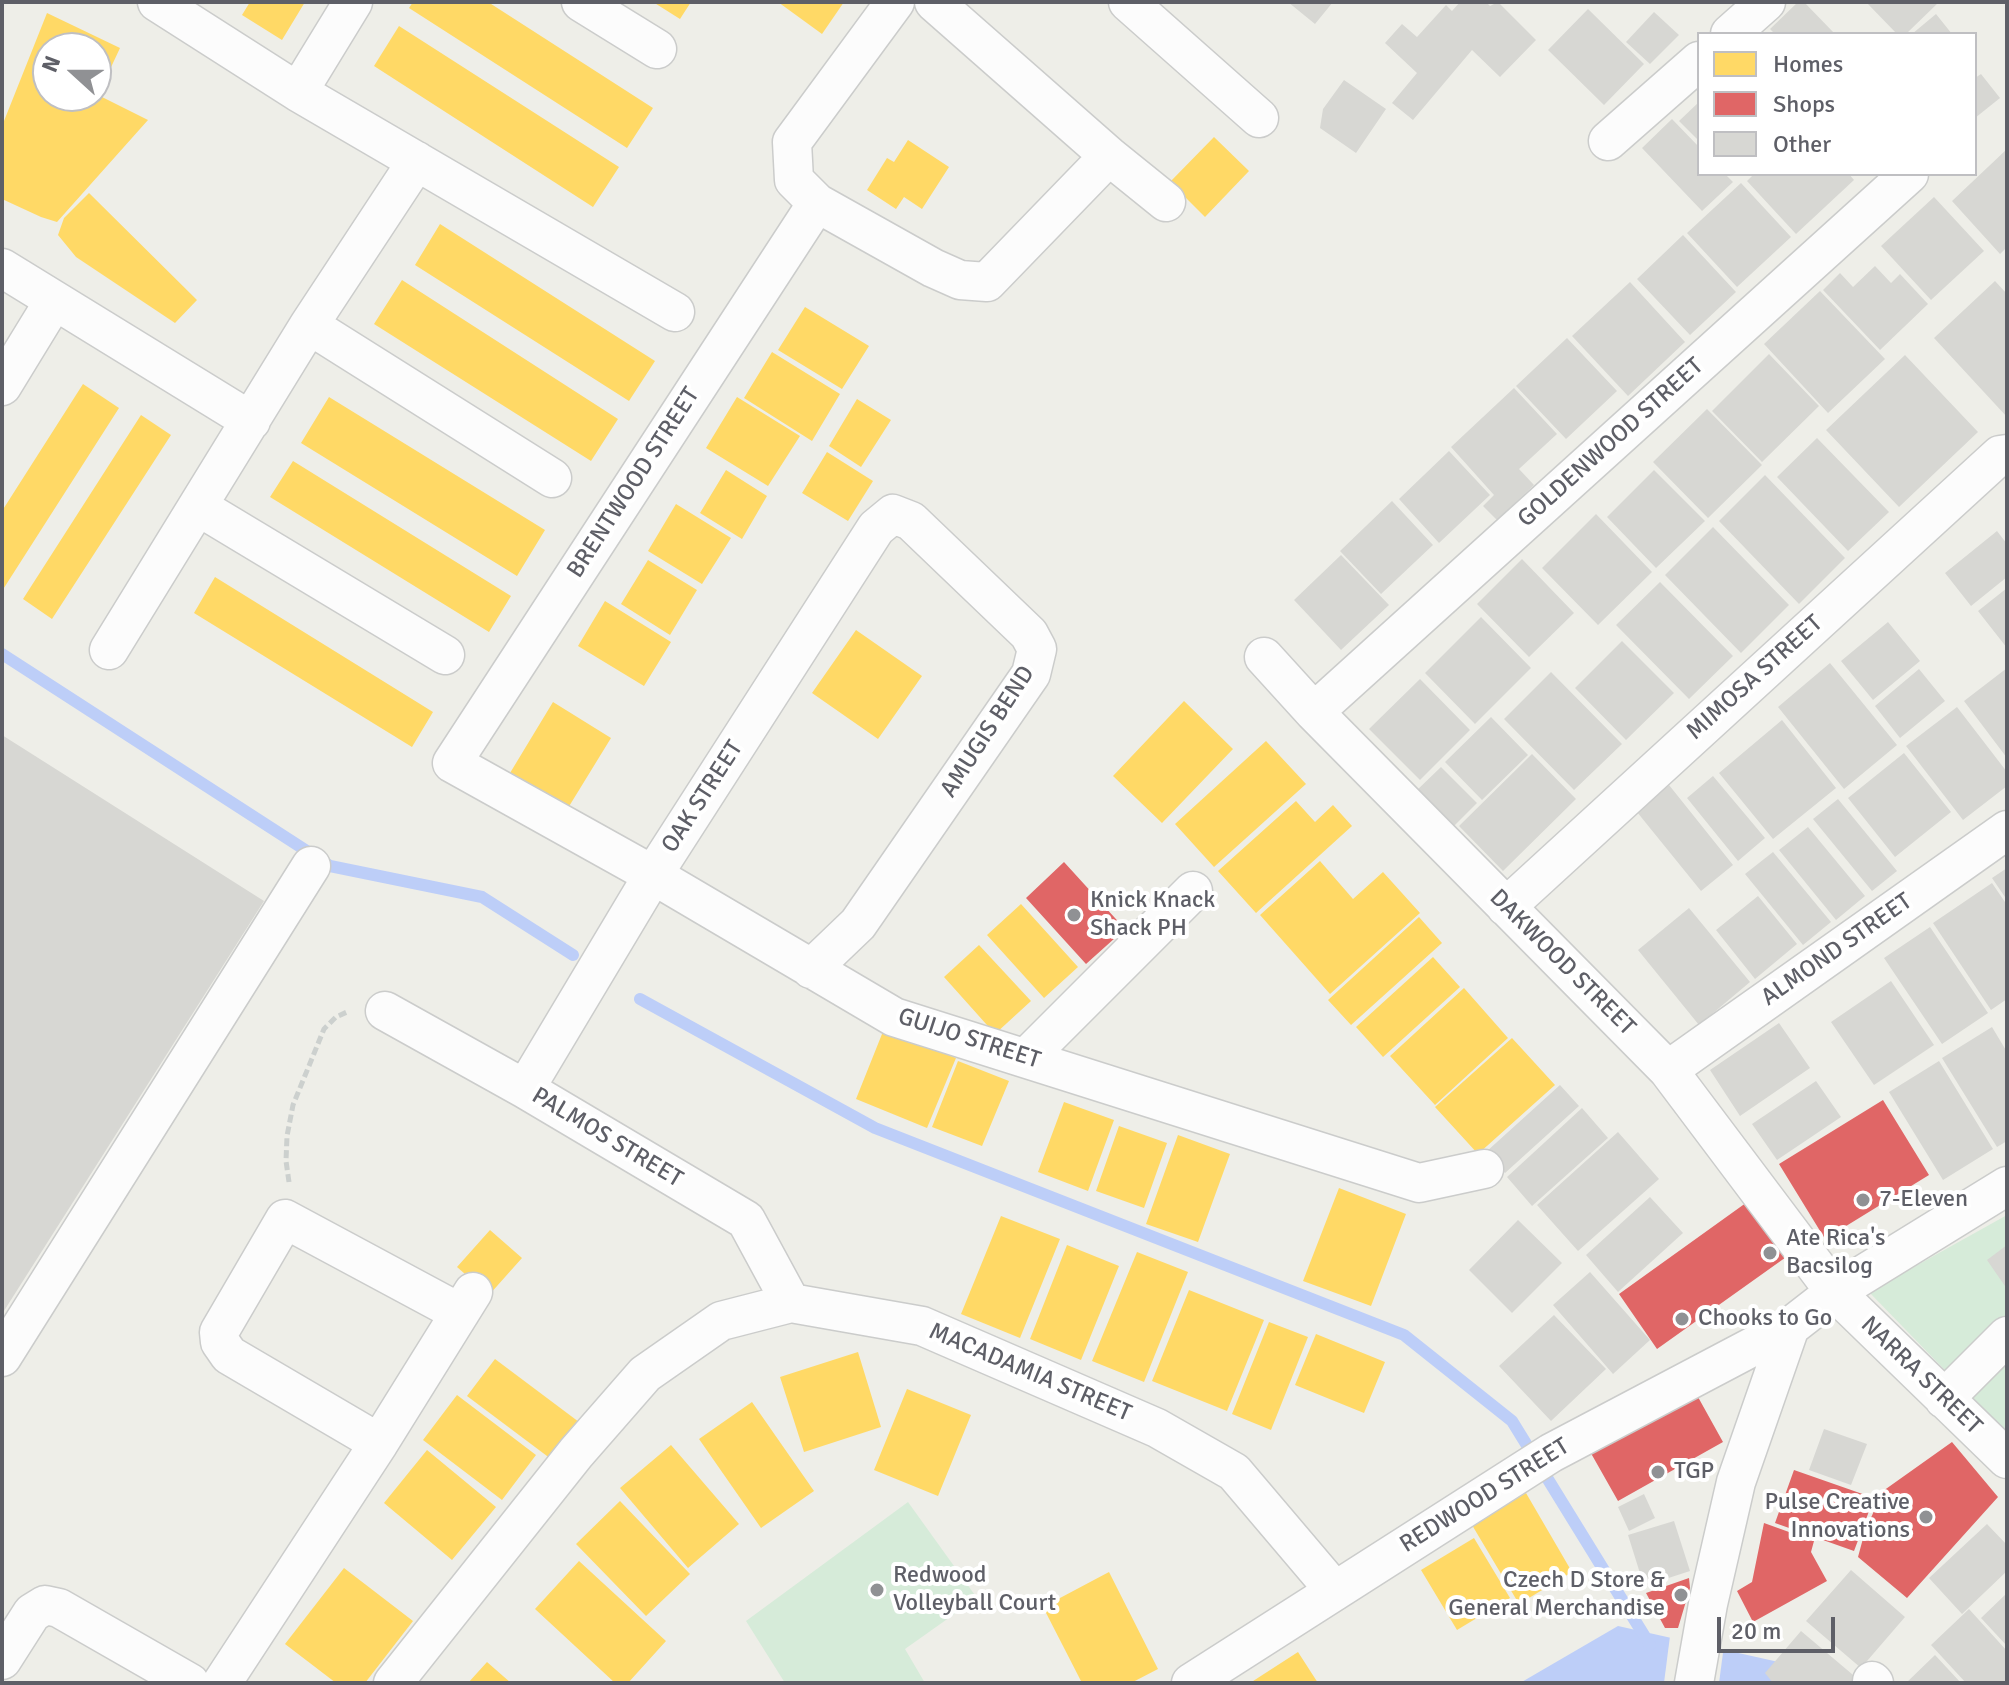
<!DOCTYPE html>
<style>
body{margin:0}
#map{position:relative;width:2009px;height:1685px;overflow:hidden;background:#eeeee8;font-family:Signika,sans-serif}
canvas{display:block}
.frame{position:absolute;inset:0;border:4px solid #5e5f67;pointer-events:none}
.legend{position:absolute;left:1697px;top:32px;width:280px;height:144px;box-sizing:border-box;background:#fff;border:2px solid #bfbfc2;margin:0;padding:10px 14px;list-style:none;font-size:24px;color:#5e5f67}
.legend li{display:flex;align-items:center;gap:16px;height:40px}
.legend b{width:40px;border:2px solid #bfbfc2}
.north{position:absolute;left:32px;top:32px;width:80px;height:80px;box-sizing:border-box;background:#fff;border:2px solid #bfbfc2;border-radius:50%;rotate:291deg;font-size:22px;font-weight:700;line-height:32px;text-align:center;color:#5e5f67}
.north::after{content:'';display:block;margin:auto;width:28px;height:36px;background:#909194;clip-path:polygon(50% 0,100% 100%,50% 72%,0 100%)}
.scale{position:absolute;left:1717px;top:1617px;width:118px;height:36px;box-sizing:border-box;border:4px solid #5e5f67;border-top:0;padding-left:10px;font-size:24px;line-height:28px;white-space:nowrap;color:#5e5f67;-webkit-text-stroke:6px #fff;paint-order:stroke}
</style>
<div id="map">
<canvas width="2009" height="1685"></canvas>
<div class="frame"></div>
<ul class="legend">
<li><b style="height:22px;background:#ffd966"></b>Homes</li>
<li><b style="height:22px;background:#e06666"></b>Shops</li>
<li><b style="height:22px;background:#d7d7d3"></b>Other</li>
</ul>
<div class="north">N</div>
<div class="scale">20 m</div>
</div>
<script>
const ctx = document.querySelector('canvas').getContext('2d');
ctx.lineJoin = 'round';
function fillPath(path, color) {
  ctx.fillStyle = color;
  ctx.fill(path, 'evenodd');
}
function toPath(rows) {
  const path = new Path2D();
  for (const r of rows) {
    path.moveTo(r[0], r[1]);
    for (let i = 2; i < r.length; i += 2) path.lineTo(r[i], r[i + 1]);
  }
  return path;
}
function stroke(path, color, width, dash) {
  ctx.strokeStyle = color;
  ctx.lineWidth = width;
  ctx.lineCap = dash ? 'butt' : 'round';
  ctx.setLineDash(dash || []);
  ctx.stroke(path);
}
function drawText(font, color, halo, rows, align = 'center') {
  ctx.font = font + ' Signika,sans-serif';
  ctx.lineWidth = 8;
  ctx.setLineDash([]);
  ctx.textBaseline = 'middle';
  ctx.strokeStyle = halo;
  ctx.fillStyle = color;
  for (const [text, x, y, turn = 0] of rows) {
    ctx.save();
    ctx.translate(x, y);
    ctx.rotate((+turn || 0) * Math.PI / 180);
    ctx.textAlign = isNaN(turn) ? turn : align;
    if (halo) ctx.strokeText(text, 0, 0);
    ctx.fillText(text, 0, 0);
    ctx.restore();
  }
}
fillPath(toPath([
 [2007,1215,2007,1434,1869,1292],
 [908,1502,977,1598,905,1649,925,1683,785,1683,746,1621]
]), '#d6ebd9');
fillPath(toPath([
 [1618,1626,1783,1663,1797,1683,1520,1683]
]), '#bdcef8');
fillPath(toPath([
 [1670,1636,1724,1645,1719,1683,1664,1683]
]), '#eeeee8');
fillPath(toPath([
 [250,2,305,2,282,40,242,15],
 [413,2,488,2,653,108,627,148,409,8],
 [653,2,691,2,680,19],
 [778,2,844,2,822,34],
 [47,13,120,48,98,95,148,120,57,222,41,217,2,199,2,126],
 [48,48,96,48,96,96,48,96],
 [399,26,619,167,593,207,374,66],
 [1214,137,1249,171,1205,217,1170,182],
 [908,140,949,167,922,209,904,197,896,209,867,190,887,158,894,162],
 [89,193,197,300,175,323,76,257,58,235,64,218],
 [440,224,655,361,629,401,415,265],
 [402,280,618,419,591,461,374,324],
 [805,307,869,346,842,389,778,350],
 [772,352,840,394,812,441,744,398],
 [83,384,119,408,2,591,2,511],
 [329,397,545,530,517,576,301,443],
 [737,397,800,436,768,486,706,448],
 [857,399,891,420,861,467,829,446],
 [141,415,171,435,52,619,23,599],
 [827,452,873,481,848,521,802,493],
 [293,461,511,596,489,632,270,497],
 [726,470,767,496,742,539,700,513],
 [676,504,731,538,702,584,648,551],
 [648,560,697,590,670,635,621,604],
 [215,577,433,712,412,747,194,613],
 [605,601,671,642,644,686,578,646],
 [856,630,922,676,878,739,812,693],
 [1184,701,1233,749,1162,823,1113,776],
 [553,702,611,738,568,808,510,773],
 [1266,741,1306,784,1214,867,1175,824],
 [1296,801,1315,822,1333,805,1352,826,1256,913,1218,871],
 [1320,861,1353,899,1383,872,1420,913,1330,994,1260,915],
 [1021,904,1078,967,1044,998,987,935],
 [1419,917,1442,943,1351,1025,1328,1000],
 [979,945,1031,1001,995,1034,944,977],
 [1433,957,1460,987,1383,1057,1356,1027],
 [1464,988,1508,1038,1435,1105,1390,1056],
 [884,1029,956,1058,927,1128,856,1099],
 [1512,1038,1555,1085,1478,1154,1435,1107],
 [958,1061,1009,1081,982,1146,932,1127],
 [1064,1102,1114,1120,1088,1191,1038,1172],
 [1119,1126,1167,1143,1144,1208,1096,1191],
 [1178,1135,1230,1154,1198,1242,1146,1224],
 [1339,1188,1406,1214,1371,1306,1303,1281],
 [1001,1216,1060,1239,1020,1338,961,1314],
 [490,1230,522,1258,489,1295,457,1267],
 [1067,1245,1119,1266,1081,1360,1030,1339],
 [1137,1252,1188,1272,1144,1382,1092,1361],
 [1189,1290,1264,1320,1227,1411,1152,1381],
 [1269,1322,1308,1337,1271,1430,1232,1414],
 [1316,1334,1385,1362,1364,1413,1295,1385],
 [858,1352,881,1427,804,1452,780,1377],
 [495,1359,579,1422,551,1459,467,1396],
 [907,1389,971,1415,938,1496,874,1470],
 [457,1395,536,1455,502,1500,423,1440],
 [752,1402,814,1491,761,1528,699,1439],
 [671,1445,739,1524,688,1568,620,1488],
 [427,1450,496,1507,452,1560,384,1503],
 [1526,1493,1572,1572,1519,1604,1472,1525],
 [620,1501,690,1574,646,1616,576,1544],
 [1474,1538,1510,1598,1457,1630,1421,1570],
 [579,1561,666,1641,628,1683,615,1683,535,1609],
 [344,1568,413,1621,365,1683,336,1683,285,1644],
 [1109,1572,1158,1669,1131,1683,1082,1683,1043,1607],
 [1298,1652,1318,1683,1250,1683],
 [487,1662,511,1683,468,1683]
]), '#ffd966');
fillPath(toPath([
 [1064,862,1125,929,1086,964,1026,898],
 [1883,1100,1929,1175,1825,1239,1779,1164],
 [1750,1200,1789,1255,1657,1349,1619,1294],
 [1693,1388,1723,1442,1618,1501,1588,1448],
 [1952,1442,1998,1497,1907,1598,1858,1557,1865,1531,1883,1491],
 [1794,1470,1874,1498,1854,1551,1775,1523],
 [1764,1523,1814,1541,1811,1552,1827,1581,1753,1622,1737,1591,1752,1582],
 [1689,1578,1690,1588,1678,1628,1665,1628,1646,1593]
]), '#e06666');
stroke(toPath([
 [2,654,330,866,482,897,573,955],
 [640,999,875,1128,1404,1335,1512,1421,1650,1645]
]), '#bdcef8', 12);
fillPath(toPath([
 [1288,2,1333,2,1315,24],
 [1460,2,1486,2,1490,6,1498,2,1536,40,1500,77,1472,50,1413,120,1392,103,1417,73,1385,43,1402,24,1417,37,1446,5,1452,11],
 [1798,2,1804,2,1835,34,1775,34,1770,29],
 [1866,2,1939,2,1906,34,1897,34],
 [1588,9,1644,64,1604,105,1548,50],
 [1654,12,1679,35,1650,64,1626,42],
 [1936,14,1952,34,1912,34],
 [1981,74,2000,98,1975,118,1975,78],
 [1344,80,1386,109,1356,153,1320,128,1323,109],
 [1699,102,1699,141,1679,121],
 [1672,119,1699,147,1699,174,1725,174,1733,182,1702,211,1642,148],
 [2007,149,2007,247,2000,254,1952,201],
 [1754,174,1849,174,1854,180,1796,234,1747,181],
 [1741,183,1791,237,1737,287,1687,233],
 [1934,197,1984,251,1931,300,1881,246],
 [1683,235,1736,292,1690,335,1637,279],
 [1875,266,1891,283,1900,274,1928,304,1880,350,1823,290,1840,273,1853,287],
 [1995,281,2007,294,2007,417,1934,338],
 [1630,282,1685,342,1628,396,1572,336],
 [1820,291,1885,359,1828,413,1764,344],
 [1567,338,1617,391,1566,439,1516,386],
 [1769,354,1819,406,1762,462,1712,411],
 [1905,355,1978,432,1899,507,1826,430],
 [1514,388,1557,434,1519,469,1534,485,1497,520,1483,506,1494,495,1451,447],
 [1707,409,1762,465,1708,518,1653,462],
 [1817,438,1889,512,1848,551,1777,477],
 [1449,451,1490,495,1439,543,1399,499],
 [1654,470,1705,521,1656,568,1607,517],
 [1765,475,1845,558,1799,604,1719,521],
 [1392,501,1433,545,1381,594,1340,551],
 [1596,514,1652,572,1598,625,1542,568],
 [1713,527,1789,605,1741,653,1665,575],
 [1997,531,2007,544,2007,577,1971,606,1945,573],
 [1341,555,1389,605,1341,650,1294,600],
 [1522,559,1574,613,1529,657,1477,604],
 [1660,582,1733,656,1689,699,1616,625],
 [2007,588,2007,648,1978,611],
 [1481,617,1531,668,1475,724,1425,673],
 [1888,622,1920,661,1873,700,1841,661],
 [1622,641,1674,693,1626,740,1575,688],
 [1830,663,1897,745,1844,789,1778,707],
 [2007,668,2007,758,1964,701],
 [1919,669,1945,701,1900,738,1875,706],
 [1551,672,1622,744,1574,790,1504,719],
 [1420,679,1470,730,1420,780,1369,729],
 [1957,707,2007,772,2007,786,1963,820,1906,746],
 [1491,717,1528,755,1482,800,1445,762],
 [1782,720,1836,788,1773,839,1719,773],
 [2,735,264,901,2,1314],
 [1904,753,1951,812,1895,857,1848,798],
 [1532,754,1576,799,1503,871,1459,826],
 [1441,767,1477,803,1451,829,1415,792],
 [1713,776,1765,838,1738,861,1687,798],
 [1669,785,1733,865,1701,891,1637,812],
 [1838,799,1897,871,1872,891,1813,819],
 [1808,827,1865,896,1836,920,1779,850],
 [1773,852,1831,922,1803,945,1745,874],
 [2007,868,2007,900,1992,878],
 [1992,883,2007,905,2007,999,1991,1010,1933,923],
 [1758,896,1797,944,1755,979,1716,930],
 [1689,908,1750,982,1699,1025,1638,950],
 [1930,927,1988,1013,1942,1044,1884,958],
 [1891,981,1934,1045,1874,1085,1831,1022],
 [1779,1023,1810,1068,1740,1116,1710,1070],
 [1992,1027,2007,1052,2007,1141,1997,1147,1942,1058],
 [1939,1061,1993,1149,1943,1180,1889,1092],
 [1816,1081,1841,1117,1777,1160,1752,1124],
 [1560,1085,1579,1106,1505,1173,1486,1152],
 [1582,1108,1608,1138,1532,1206,1507,1177],
 [1618,1132,1659,1179,1578,1251,1537,1205],
 [1650,1197,1683,1233,1618,1292,1586,1255],
 [1518,1220,1562,1263,1512,1313,1469,1270],
 [2007,1245,2007,1289,1987,1260],
 [1590,1272,1650,1340,1613,1374,1553,1305],
 [1554,1315,1606,1369,1551,1421,1499,1366],
 [1824,1429,1867,1444,1851,1485,1809,1470],
 [1644,1494,1655,1518,1629,1531,1618,1507],
 [1674,1521,1690,1571,1644,1586,1628,1535],
 [1987,1524,2007,1545,2007,1571,1962,1614,1929,1578],
 [1851,1570,1905,1617,1861,1668,1806,1621],
 [2007,1593,2007,1646,1981,1618],
 [1969,1609,2007,1651,2007,1683,1966,1683,1931,1645],
 [1801,1631,1859,1680,1854,1683,1773,1683,1765,1673],
 [1935,1655,1961,1683,1906,1683]
]), '#d7d7d3');
const minor = toPath([
 [157,2,298,92,675,312],
 [581,2,657,49],
 [895,2,792,142,794,180,817,203,933,268,960,280,987,282,1109,156],
 [934,2,1109,156,1166,202],
 [1128,2,1259,118],
 [1730,34,1766,2],
 [298,92,353,2],
 [1608,141,1699,61],
 [817,203,452,763,653,875,894,1017,1419,1183,1484,1169],
 [2,268,251,421],
 [309,325,552,478],
 [2,386,54,301],
 [199,507,445,655],
 [109,650,309,325,417,161],
 [1264,657,1314,712,1668,1070,1835,1292,2007,1459],
 [1314,712,1909,174],
 [1506,907,2000,455,2007,454],
 [385,1011,525,1089,746,1220,791,1303],
 [1026,1058,1193,891],
 [1668,1070,2007,830],
 [525,1089,653,875,876,528,893,514,911,521,1029,634,1037,649,1031,674,858,924,811,969],
 [2,1357,311,866],
 [1944,1399,2007,1336],
 [379,1443,229,1355,220,1342,219,1332,285,1219,460,1313],
 [2,1660,32,1613,45,1605,59,1608,190,1683],
 [1872,1681,1874,1683],
 [222,1683,379,1443,473,1292],
 [393,1683,576,1453,645,1374,721,1321,791,1303,922,1326,1157,1428,1234,1472,1335,1591],
 [1191,1683,1551,1453,1790,1327],
 [1694,1683,1708,1604,1736,1482,1790,1327,1835,1292,2007,1186]
]);
stroke(minor, '#cbcccb', 41);
stroke(toPath([
 [289,1182,286,1161,287,1136,293,1105,324,1029,336,1017,347,1012]
]), '#ccd0ce', 5, [8, 4]);
stroke(minor, '#fcfcfc', 38);
for (const [x, y, r, color] of [
 [1074,915,8,"#909194"],
 [1863,1200,8,"#909194"],
 [1770,1253,8,"#909194"],
 [1682,1319,8,"#909194"],
 [1658,1472,8,"#909194"],
 [1926,1517,8,"#909194"],
 [877,1590,8,"#909194"],
 [1681,1595,8,"#909194"]
]) {
  const dot = new Path2D();
  dot.arc(x, y, r, 0, 2 * Math.PI);
  ctx.fillStyle = color;
  ctx.fill(dot);
  stroke(dot, '#fff', 3);
}
drawText('24px', '#5e5f67', '#fff', [
 ["GOLDENWOOD STREET",1611,443,-42],
 ["BRENTWOOD STREET",634,483,-57],
 ["MIMOSA STREET",1755,678,-42],
 ["AMUGIS BEND",988,732,-57],
 ["OAK STREET",703,797,-57],
 ["ALMOND STREET",1837,950,-35],
 ["DAKWOOD STREET",1562,963,45],
 ["GUIJO STREET",969,1039,18],
 ["PALMOS STREET",607,1138,31],
 ["MACADAMIA STREET",1030,1373,23],
 ["NARRA STREET",1921,1376,44],
 ["REDWOOD STREET",1485,1496,-32]
]);
drawText('24px', '#5e5f67', '#fff', [
 ["Knick Knack",1090,901],
 ["Shack PH",1090,929],
 ["7-Eleven",1879,1200],
 ["Ate Rica's",1786,1239],
 ["Bacsilog",1786,1267],
 ["Chooks to Go",1698,1319],
 ["TGP",1674,1472],
 ["Pulse Creative",1910,1503,"right"],
 ["Innovations",1910,1531,"right"],
 ["Redwood",893,1576],
 ["Volleyball Court",893,1604],
 ["Czech D Store &",1665,1581,"right"],
 ["General Merchandise",1665,1609,"right"]
], 'left');
</script>
